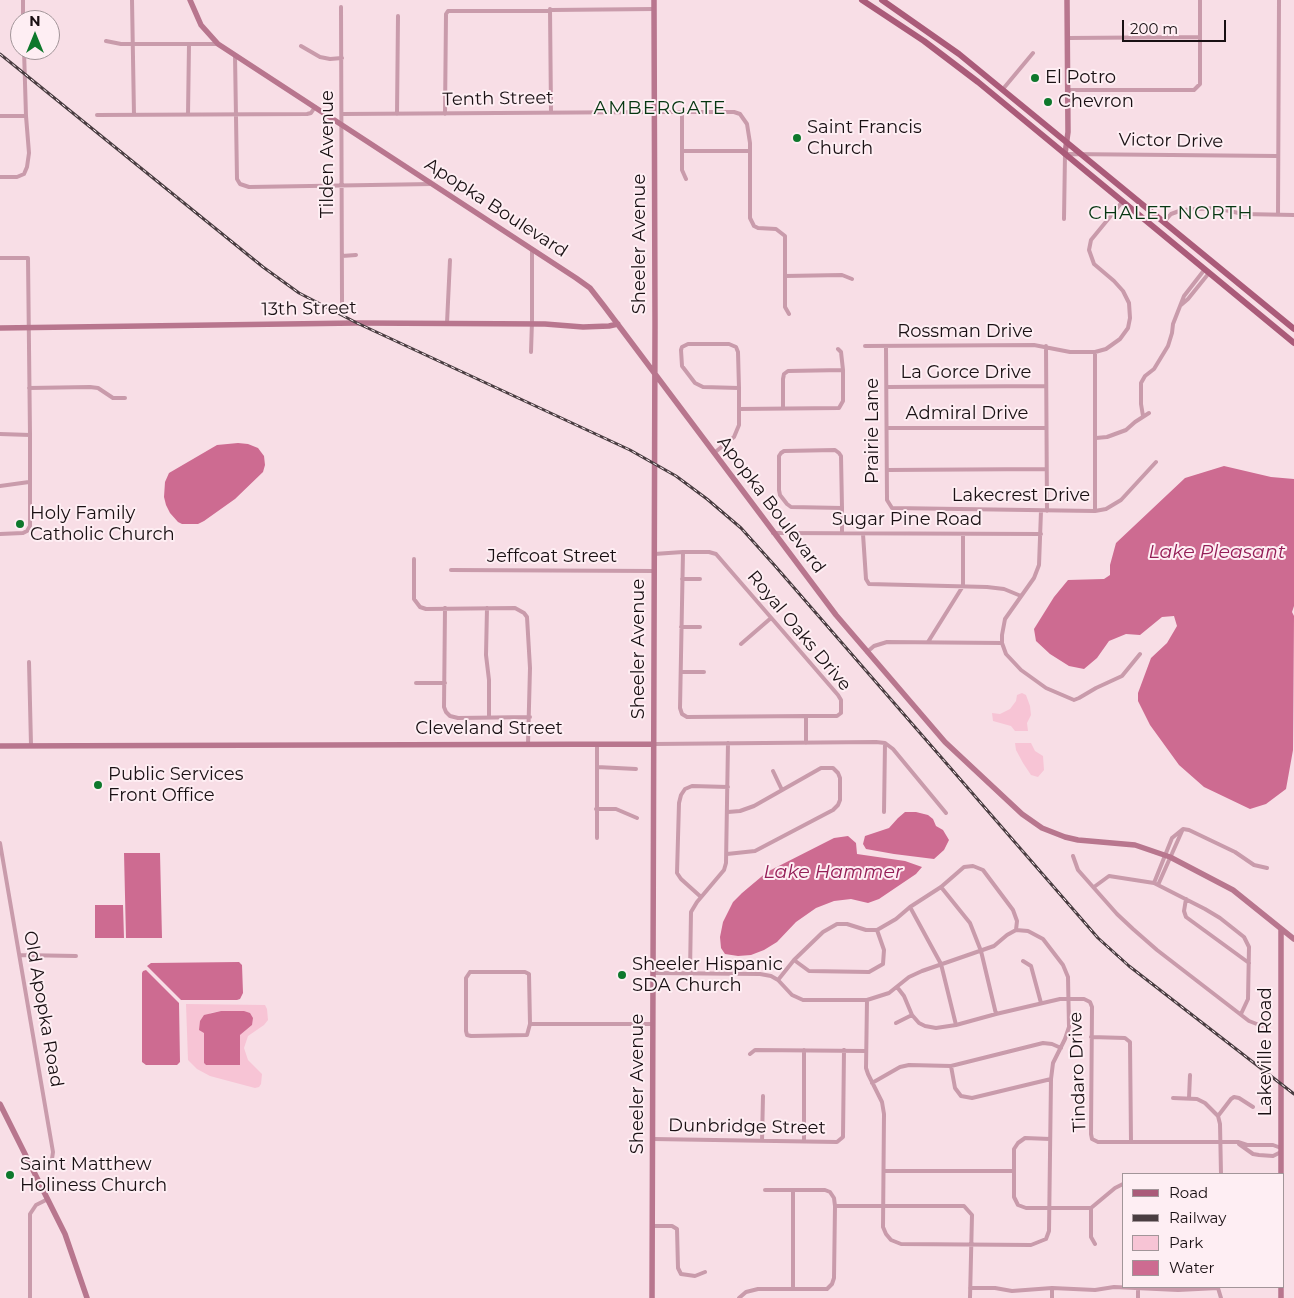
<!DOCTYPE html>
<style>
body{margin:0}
#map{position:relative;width:1294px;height:1298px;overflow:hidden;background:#f8dee6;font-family:Montserrat,sans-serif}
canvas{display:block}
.legend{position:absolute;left:1122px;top:1173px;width:162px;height:115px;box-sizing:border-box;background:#feeef3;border:1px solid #a29599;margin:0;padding:6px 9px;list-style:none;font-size:15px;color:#191013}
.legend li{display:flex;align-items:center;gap:10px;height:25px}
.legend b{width:25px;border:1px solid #a29599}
.north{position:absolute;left:10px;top:10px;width:50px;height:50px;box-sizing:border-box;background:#feeef3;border:1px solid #a29599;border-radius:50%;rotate:0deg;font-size:14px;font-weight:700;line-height:20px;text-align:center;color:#191013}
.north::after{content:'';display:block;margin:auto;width:18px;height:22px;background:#0e782c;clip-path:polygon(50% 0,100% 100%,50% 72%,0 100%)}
.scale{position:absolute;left:1122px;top:20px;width:104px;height:22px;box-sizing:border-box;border:2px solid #191013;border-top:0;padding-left:6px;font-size:15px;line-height:18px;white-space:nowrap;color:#191013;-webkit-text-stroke:4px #feeef3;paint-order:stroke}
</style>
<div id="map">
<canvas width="1294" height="1298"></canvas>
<ul class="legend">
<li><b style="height:6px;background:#aa5b79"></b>Road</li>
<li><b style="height:6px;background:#4a3d41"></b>Railway</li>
<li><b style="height:14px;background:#f7c4d5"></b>Park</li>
<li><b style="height:14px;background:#cd6b91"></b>Water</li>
</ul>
<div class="north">N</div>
<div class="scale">200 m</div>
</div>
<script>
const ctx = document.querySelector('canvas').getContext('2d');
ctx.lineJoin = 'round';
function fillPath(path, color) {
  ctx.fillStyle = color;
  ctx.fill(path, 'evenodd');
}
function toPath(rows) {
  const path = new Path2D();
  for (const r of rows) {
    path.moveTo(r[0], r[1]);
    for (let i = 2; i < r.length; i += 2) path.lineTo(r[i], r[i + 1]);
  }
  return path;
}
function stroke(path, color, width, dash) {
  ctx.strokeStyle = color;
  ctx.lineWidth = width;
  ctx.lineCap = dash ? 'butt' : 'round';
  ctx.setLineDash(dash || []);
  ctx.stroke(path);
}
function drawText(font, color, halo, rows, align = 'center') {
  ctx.font = font + ' Montserrat,sans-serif';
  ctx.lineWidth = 4;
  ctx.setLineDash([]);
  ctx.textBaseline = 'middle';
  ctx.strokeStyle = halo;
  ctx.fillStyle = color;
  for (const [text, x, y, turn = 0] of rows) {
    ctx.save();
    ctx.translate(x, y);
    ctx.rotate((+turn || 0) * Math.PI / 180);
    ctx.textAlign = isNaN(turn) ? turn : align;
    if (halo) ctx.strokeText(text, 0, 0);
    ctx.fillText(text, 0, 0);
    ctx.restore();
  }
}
fillPath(toPath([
 [1022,693,1026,695,1030,706,1031,715,1027,723,1028,731,1015,731,1011,726,993,721,992,713,1000,714,1010,709,1016,701,1017,695],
 [1015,743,1031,743,1035,751,1043,756,1044,770,1038,777,1031,775,1023,763,1016,750],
 [186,1004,265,1005,267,1009,268,1020,264,1025,248,1036,244,1048,248,1060,262,1074,261,1084,259,1087,255,1088,210,1076,197,1069,188,1060],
 [221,1011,244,1011,252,1025,240,1035,240,1065,206,1065,204,1063,204,1033,210,1013]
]), '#f7c4d5');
fillPath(toPath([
 [238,443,248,444,258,448,264,456,265,465,263,472,235,499,204,521,198,524,182,524,178,522,170,513,166,505,164,497,165,482,169,473,217,445],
 [1224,466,1271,477,1294,479,1294,606,1292,612,1294,616,1293,750,1286,789,1266,804,1250,809,1204,787,1179,765,1150,725,1138,701,1138,693,1151,658,1167,643,1177,626,1174,616,1162,617,1140,635,1126,634,1109,641,1097,658,1084,669,1069,666,1050,654,1036,641,1034,629,1054,597,1068,580,1104,579,1110,575,1110,565,1116,543,1185,478],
 [905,812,916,812,928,815,933,819,936,826,943,830,949,840,944,850,934,859,894,854,866,849,863,844,865,836,889,828,898,818],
 [848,836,856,843,857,854,905,861,922,867,916,874,879,899,868,903,851,899,834,901,816,908,796,922,777,942,764,950,751,955,738,956,725,954,721,948,720,937,723,922,733,902,742,893,767,872,834,838],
 [124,853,160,853,162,938,126,938],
 [95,905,123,905,124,938,95,938],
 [239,962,242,965,243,993,240,999,237,1000,181,1000,147,966,151,963],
 [146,970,179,1003,180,1062,177,1065,146,1065,142,1062,142,973,143,971],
 [221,1011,244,1011,250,1013,253,1018,252,1025,240,1035,240,1065,206,1065,204,1063,204,1033,199,1030,200,1021,204,1015]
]), '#cd6b91');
stroke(toPath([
 [23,0,23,20],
 [132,0,134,115],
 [341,7,342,302],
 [550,9,551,112],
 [1068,38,1200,37],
 [106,41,121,44,218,44],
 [301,46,320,57,330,59,342,58],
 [235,55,237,179,240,184,249,187,432,184],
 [1003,89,1033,53],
 [1068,90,1194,90,1200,84,1200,0],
 [682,112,682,170,686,179],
 [342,114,654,112,734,112,740,114,747,124,750,143,750,218,754,226,758,228,776,229,785,236,785,307,789,314],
 [397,114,398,16],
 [445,114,446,14,448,11,654,9],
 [97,115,307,114,311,113,315,107],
 [188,115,189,44],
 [0,116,26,116],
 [682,151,750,151],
 [0,177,17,177,24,174,27,167,29,153,26,116,24,50],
 [1278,215,1279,0],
 [1064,219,1065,154,1277,156],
 [1164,222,1171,214,1182,210,1216,208,1243,214,1294,215],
 [342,256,356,255],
 [0,258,28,258,30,435,30,526,27,531,23,533,0,534],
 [785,276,842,275,852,279],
 [1181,305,1188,299,1209,273],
 [447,323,450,260],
 [865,346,1034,345,1070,352,1095,352,1106,349,1120,339,1128,328,1130,318,1129,303,1123,291,1114,281,1094,264,1089,250,1091,240,1123,201],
 [1046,346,1047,511],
 [886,347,887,500,892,508,1095,511,1106,509,1121,500,1156,462],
 [531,352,532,321,532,249],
 [1095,352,1095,511],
 [887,387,1046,386],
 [29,388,90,387,98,388,113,398,125,398],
 [739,409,839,408,843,401,843,370,841,352,838,349],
 [783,409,783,379,784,374,788,371,843,370],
 [1143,416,1141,404,1141,383,1145,376,1154,369,1168,346,1172,333,1173,324,1184,296,1205,269],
 [887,428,1046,428],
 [0,434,30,435],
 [1096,438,1107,437,1126,430,1135,422,1149,413],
 [714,453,734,437,739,425,739,388,738,352,736,347,729,344,688,344,682,347,681,350,682,366,695,383,703,387,739,388],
 [887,470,1046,469],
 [0,486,29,482],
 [842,508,791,507,787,504,780,495,779,490,779,456,781,453,784,451,835,450,839,453,841,456,842,508,842,533],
 [1041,511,1039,565,1034,578,1005,619,1002,635,1002,643,1006,654,1021,670,1046,688,1074,700,1079,698,1096,688,1122,676,1140,654],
 [773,533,1041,534],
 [863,534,866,579,869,584,987,587,1004,589,1021,596],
 [654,554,683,552,709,552,716,554,838,695,841,700,841,713,837,716,806,716,687,717,682,714,680,708,683,552],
 [414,559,414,599,420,607,426,609,515,608,524,613,527,617,530,668,528,744],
 [451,570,654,571],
 [682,579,700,579],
 [445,608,444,707,446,712,450,716,458,718,530,717],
 [487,608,486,655,489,680,489,717],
 [681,627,700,627],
 [928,642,963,586,963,534],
 [741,644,771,618],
 [867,652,874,646,887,642,1002,643],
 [29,662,31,745],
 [681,672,704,672],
 [416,683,445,683],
 [806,716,806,743],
 [597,744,597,838],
 [653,744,876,742,885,743,893,749,946,813],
 [597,767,636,769],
 [773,771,782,790],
 [596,809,616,809,637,818],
 [884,812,885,743],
 [0,843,53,1152,52,1159,33,1171],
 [727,854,755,851,833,810,838,805,840,800,840,778,838,773,833,768,821,768,754,806,740,811,728,812],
 [1073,856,1078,870,1117,914,1133,929,1157,950,1249,1021,1262,1026],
 [1154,883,1172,838,1183,829,1189,830,1235,852,1254,865,1267,868],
 [1158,885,1182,831],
 [941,887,970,923,981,951,996,1014],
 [1094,887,1109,876,1154,883,1205,909,1220,918,1244,937,1249,947,1248,999,1241,1014],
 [701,897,681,879,677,873,679,803,681,795,685,789,692,786,728,787],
 [1186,899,1184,911,1186,917,1249,963],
 [910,907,941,964,956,1025],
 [20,955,76,956],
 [794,960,809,971,869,972,883,964,884,950,877,930],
 [1023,961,1031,966,1041,1003],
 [470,972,525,972,529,974,530,1024,527,1035,471,1036,467,1035,466,1031,466,978,470,972],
 [654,973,760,974,771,976,778,980,792,995,803,1000,867,1000,889,993,909,977,922,971,994,946,1007,935,1016,930,1028,931,1043,939,1063,965,1068,977,1069,1027,1065,1039,1053,1063,1051,1079,1049,1231,1046,1239,1031,1245,901,1244,891,1240,886,1234,883,1227,884,1114,882,1102,868,1074,866,1068,867,1000],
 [690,973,691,912,697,902,724,870,726,863,728,743],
 [778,980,794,960,823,932,837,924,847,924,866,930,877,930,896,919,910,907,941,887,964,867,973,866,983,870,1013,910,1017,921,1016,930],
 [897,987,904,996,912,1015,919,1023,925,1026,936,1028,956,1025,996,1014,1060,999,1084,999,1090,1002,1092,1007,1091,1134,1092,1139,1098,1142,1238,1142,1247,1145,1273,1145,1281,1148],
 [896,1023,912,1015],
 [530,1024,653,1024],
 [1091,1037,1125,1038,1130,1042,1131,1142],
 [804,1050,804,1141],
 [750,1054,755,1050,866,1051],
 [951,1066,955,1088,961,1096,972,1098,1051,1079],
 [872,1083,900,1067,909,1065,951,1066,1043,1043,1052,1044,1061,1048],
 [1173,1098,1197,1099,1205,1103,1218,1116,1220,1124,1221,1174],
 [1189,1098,1190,1075],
 [1218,1116,1231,1099,1234,1097,1239,1098,1253,1107],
 [653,1139,837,1142,843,1137,844,1050],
 [1050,1139,1025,1138,1018,1143,1014,1149,1014,1197,1018,1205,1026,1208,1091,1208,1115,1188,1123,1184],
 [762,1141,763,1096],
 [1239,1144,1253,1154,1259,1155,1273,1156,1281,1152],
 [884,1171,1013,1171],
 [835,1206,964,1206,972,1215,970,1298],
 [1091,1208,1091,1237,1095,1244],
 [653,1226,672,1226,677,1229,678,1268,681,1274,695,1276,705,1272],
 [793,1288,793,1190],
 [970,1288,995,1288,1012,1291,1052,1288,1095,1290,1114,1287,1178,1290,1218,1288,1221,1298],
 [30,1298,30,1214,36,1205,48,1199],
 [739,1298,746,1292,758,1289,827,1289,832,1284,834,1278,835,1206,834,1198,830,1192,825,1190,765,1190],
 [1052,1298,1052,1288],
 [1138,1298,1138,1287]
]), '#c99bab', 4);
stroke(toPath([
 [190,0,201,25,218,44,576,278,590,288,604,306,836,615,945,742,1022,814,1042,828,1065,837,1078,840,1135,845,1170,857,1233,890,1294,939],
 [1065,154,1068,132,1067,0],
 [0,328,357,323,545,324,583,327,609,326,618,324],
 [0,746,653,744],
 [1281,929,1281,1174],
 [0,1104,65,1234,87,1298],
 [1281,1287,1281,1298],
 [652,1298,655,324,654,0]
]), '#b8768e', 5.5);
stroke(toPath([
 [862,0,924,41,978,82,1294,343],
 [882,0,959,54,1294,329]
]), '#aa5b79', 6);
const rail = toPath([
 [0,54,263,267,299,293,357,323,630,450,676,476,707,499,741,528,776,567,1098,938,1129,966,1294,1094]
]);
stroke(rail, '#4a3d41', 3);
stroke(rail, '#feeef3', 1, [4]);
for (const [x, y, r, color] of [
 [1035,78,5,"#0e782c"],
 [1048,102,5,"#0e782c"],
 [797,138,5,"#0e782c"],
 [20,524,5,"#0e782c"],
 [98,785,5,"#0e782c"],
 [622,975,5,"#0e782c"],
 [10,1175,5,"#0e782c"]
]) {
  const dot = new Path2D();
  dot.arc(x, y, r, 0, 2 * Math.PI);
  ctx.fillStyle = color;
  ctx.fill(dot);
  stroke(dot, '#feeef3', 2);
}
drawText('18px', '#191013', '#feeef3', [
 ["El Potro",1045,78],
 ["Chevron",1058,102],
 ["Saint Francis",807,128],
 ["Church",807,149],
 ["Holy Family",30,514],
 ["Catholic Church",30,535],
 ["Public Services",108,775],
 ["Front Office",108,796],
 ["Sheeler Hispanic",632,965],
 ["SDA Church",632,986],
 ["Saint Matthew",20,1165],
 ["Holiness Church",20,1186]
], 'left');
drawText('18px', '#191013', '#feeef3', [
 ["Tenth Street",498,99,-1],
 ["Victor Drive",1171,141,1],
 ["Tilden Avenue",328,154,-90],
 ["Apopka Boulevard",496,208,33],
 ["Sheeler Avenue",640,244,-90],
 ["13th Street",309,309,-1],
 ["Rossman Drive",965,332],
 ["La Gorce Drive",966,373],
 ["Admiral Drive",967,414],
 ["Prairie Lane",873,431,-90],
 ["Lakecrest Drive",1021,496],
 ["Apopka Boulevard",771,505,53],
 ["Sugar Pine Road",907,520],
 ["Jeffcoat Street",552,557],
 ["Royal Oaks Drive",799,631,50],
 ["Sheeler Avenue",639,649,-90],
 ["Cleveland Street",489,729],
 ["Old Apopka Road",43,1009,80],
 ["Lakeville Road",1266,1052,-90],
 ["Tindaro Drive",1078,1072,-92],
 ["Sheeler Avenue",638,1084,-90],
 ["Dunbridge Street",747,1127,1]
]);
ctx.letterSpacing = '1px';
drawText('19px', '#063611', '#feeef3', [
 ["AMBERGATE",660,108],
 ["CHALET NORTH",1171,213]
]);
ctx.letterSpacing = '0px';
drawText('italic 19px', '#941e57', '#feeef3', [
 ["Lake Pleasant",1217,552],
 ["Lake Hammer",833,872]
]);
</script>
